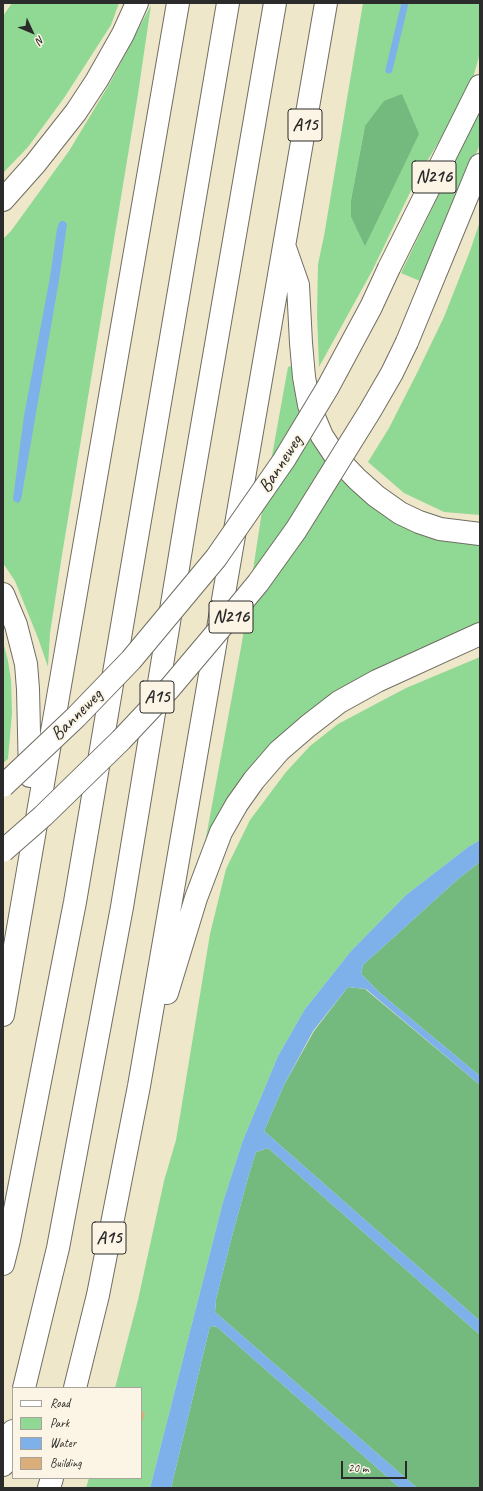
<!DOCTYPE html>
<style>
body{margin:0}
#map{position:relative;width:483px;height:1491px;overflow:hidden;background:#efe7c9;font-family:Caveat,sans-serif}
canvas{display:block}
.frame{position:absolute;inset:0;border:4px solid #2b2b2b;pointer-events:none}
.legend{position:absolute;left:12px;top:1387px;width:130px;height:92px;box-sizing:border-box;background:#fcf5e5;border:1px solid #a8a49b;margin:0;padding:5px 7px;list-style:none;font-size:12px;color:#2b2b2b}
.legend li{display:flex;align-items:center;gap:8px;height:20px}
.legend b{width:20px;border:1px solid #a8a49b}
.north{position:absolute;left:12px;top:12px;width:40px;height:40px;-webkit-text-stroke:3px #fcf5e5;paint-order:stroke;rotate:134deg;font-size:11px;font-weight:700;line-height:16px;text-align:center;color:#2b2b2b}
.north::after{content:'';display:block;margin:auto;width:14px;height:18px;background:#2b2b2b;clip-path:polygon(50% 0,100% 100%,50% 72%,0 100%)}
.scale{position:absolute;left:341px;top:1461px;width:66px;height:18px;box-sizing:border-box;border:2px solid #2b2b2b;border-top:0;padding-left:5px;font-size:12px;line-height:14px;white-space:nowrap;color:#2b2b2b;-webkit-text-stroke:3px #fcf5e5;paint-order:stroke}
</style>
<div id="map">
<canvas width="483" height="1491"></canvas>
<div class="frame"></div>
<ul class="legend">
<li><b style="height:5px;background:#fff"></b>Road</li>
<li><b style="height:11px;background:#90d994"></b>Park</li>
<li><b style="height:11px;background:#7eb0ea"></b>Water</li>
<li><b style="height:11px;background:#d9ae7a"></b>Building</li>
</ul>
<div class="north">N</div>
<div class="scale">20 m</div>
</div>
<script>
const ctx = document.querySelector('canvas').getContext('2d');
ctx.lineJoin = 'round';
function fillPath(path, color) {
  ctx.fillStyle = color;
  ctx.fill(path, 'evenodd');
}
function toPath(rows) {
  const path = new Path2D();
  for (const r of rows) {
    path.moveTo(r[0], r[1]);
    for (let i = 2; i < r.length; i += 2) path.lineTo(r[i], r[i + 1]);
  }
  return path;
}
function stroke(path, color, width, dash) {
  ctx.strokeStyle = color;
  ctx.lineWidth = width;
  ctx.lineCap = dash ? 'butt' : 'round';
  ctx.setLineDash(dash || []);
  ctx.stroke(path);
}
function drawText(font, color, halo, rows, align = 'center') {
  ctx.font = font + ' Caveat,sans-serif';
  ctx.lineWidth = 4;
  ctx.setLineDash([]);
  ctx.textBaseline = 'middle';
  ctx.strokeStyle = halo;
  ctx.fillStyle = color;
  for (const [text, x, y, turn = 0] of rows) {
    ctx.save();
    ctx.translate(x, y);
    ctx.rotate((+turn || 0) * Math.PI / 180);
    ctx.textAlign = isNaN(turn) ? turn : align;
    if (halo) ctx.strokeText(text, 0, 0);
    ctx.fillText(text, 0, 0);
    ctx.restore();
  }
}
fillPath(toPath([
 [12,3,119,3,111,25,64,98,28,147,3,173,3,16],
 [363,3,480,3,480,53,473,78,463,102,418,176,372,271,319,367,317,315,318,264,324,236],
 [365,126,356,227,351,217,351,200],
 [151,5,138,94,62,555,50,633,48,667,38,638,15,581,3,563,3,239,11,231,69,151,110,83],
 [479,111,480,144,442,240,420,281,401,273],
 [480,221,479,467,480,515,444,512,404,493,368,462,389,428,417,373,444,317,470,251],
 [291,366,299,413,311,439,330,464,349,484,480,541,480,626,349,686,209,843,205,843,242,642,262,511,288,367],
 [3,641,8,661,11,680,12,713,8,759,3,763],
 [480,657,480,840,468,847,406,895,351,951,305,1009,278,1056,243,1140,223,1202,150,1488,86,1488,89,1478,141,1478,141,1388,115,1388,138,1300,164,1181,176,1140,210,934,226,869,250,820,286,772,310,746,338,724,406,688]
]), '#90d994');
fillPath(toPath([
 [402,94,419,134,365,246,351,217,351,200,365,126,384,101],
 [480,862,480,1076,380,993,361,974,363,965,458,879],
 [348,987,365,989,480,1085,480,1321,264,1131,284,1085,314,1031],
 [268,1148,480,1335,480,1488,417,1488,215,1312,216,1299,231,1240,249,1174,256,1152],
 [210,1326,217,1327,400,1488,171,1488]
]), '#74b97e');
fillPath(toPath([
 [61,221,64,221,67,224,59,280,21,500,18,503,14,501,13,499,24,416,50,277,57,229,59,223],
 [480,840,480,862,458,879,363,965,361,974,380,993,480,1076,480,1085,366,989,348,987,313,1031,284,1085,264,1131,480,1321,480,1335,268,1148,256,1152,249,1174,231,1240,216,1299,215,1312,417,1488,400,1488,217,1327,210,1326,171,1488,150,1488,223,1202,243,1140,278,1056,305,1009,351,951,406,895,468,847]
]), '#7eb0ea');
stroke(toPath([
 [389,70,405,3]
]), '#7eb0ea', 7);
fillPath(toPath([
 [141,1411,145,1412,143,1420,141,1420]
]), '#d9ae7a');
const major = toPath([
 [389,268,480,86],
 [407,342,480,165]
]);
const highway = toPath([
 [475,179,480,173],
 [3,200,35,164,76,112,97,80,123,34,137,3],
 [285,248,298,285,301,343,304,377,309,405,322,436,336,457,357,479,376,496,400,513,419,522,440,529,480,534],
 [3,594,16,625,26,664,28,689,30,776],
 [167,993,196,898,221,832,237,804,254,780,279,751,308,726,339,702,377,681,480,634],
 [3,1015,178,3],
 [3,1264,9,1240,75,902,228,3],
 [24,1388,58,1248,122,907,188,507,275,3],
 [75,1388,98,1295,139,1086,326,3],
 [3,1465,13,1431],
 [49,1488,52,1478]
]);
stroke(major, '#706d62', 24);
stroke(highway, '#706d62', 24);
stroke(major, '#fff', 22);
stroke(highway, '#fff', 22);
const majorBridge = toPath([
 [3,786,76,717,131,660,216,558,284,460,328,387,371,307,389,268],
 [3,851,43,816,121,740,169,689,234,612,258,583,296,530,370,411,392,373,407,342]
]);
stroke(majorBridge, '#706d62', 24, []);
stroke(majorBridge, '#fff', 22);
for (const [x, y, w] of [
 [305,125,34],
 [434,177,44],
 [231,617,44],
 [157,697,34],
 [109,1238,34]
]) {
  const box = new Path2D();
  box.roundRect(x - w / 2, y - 16, w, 32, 3);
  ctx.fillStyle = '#fcf5e5';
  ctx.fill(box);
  stroke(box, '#2b2b2b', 1);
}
drawText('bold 18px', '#2b2b2b', null, [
 ["A15",305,125],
 ["N216",434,177],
 ["N216",231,617],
 ["A15",157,697],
 ["A15",109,1238]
]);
drawText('19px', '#2b2b2b', '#fcf5e5', [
 ["Banneweg",281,464,-57],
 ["Banneweg",77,715,-45]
]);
</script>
